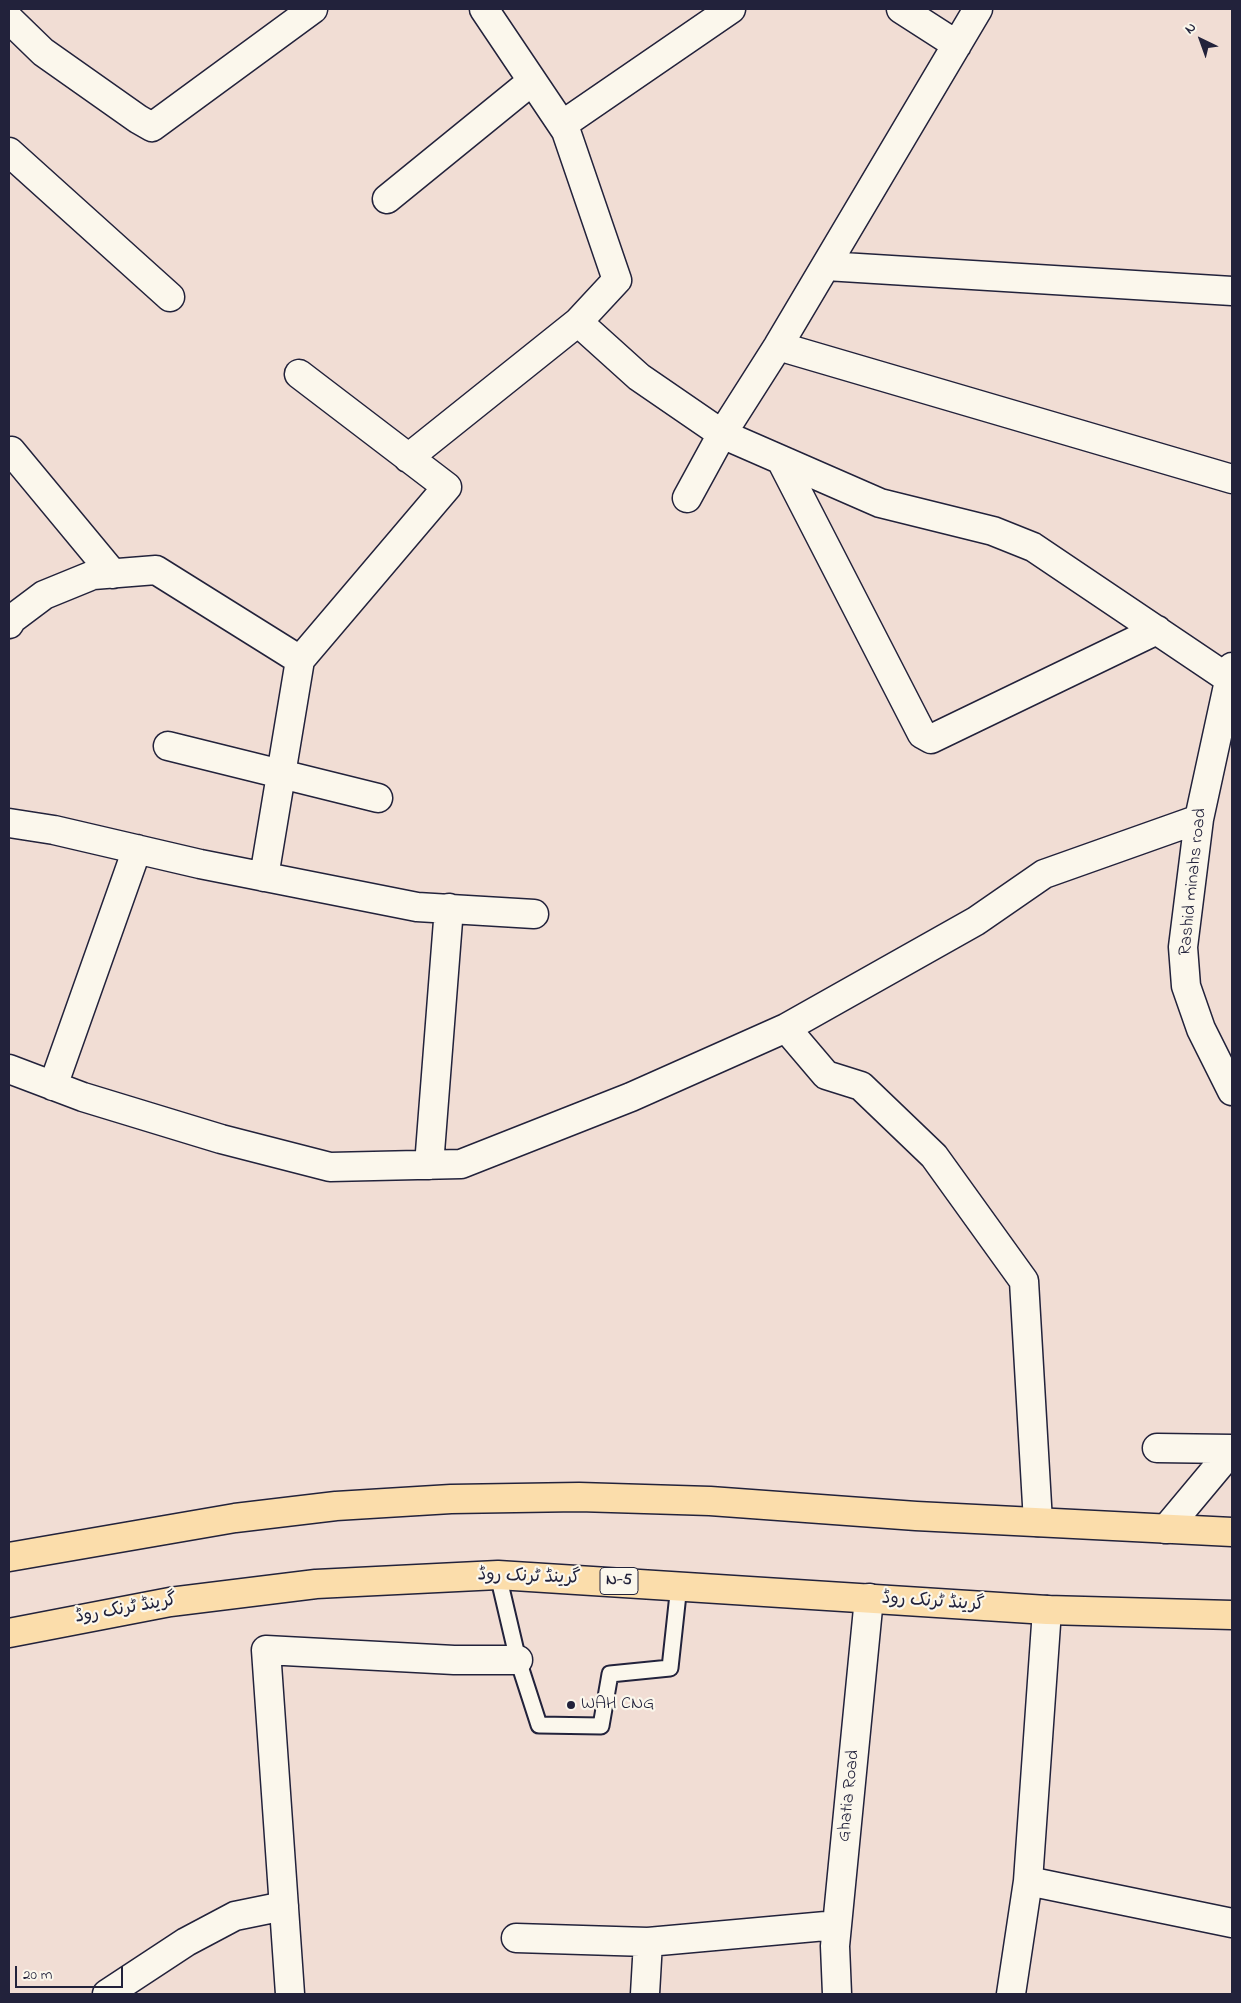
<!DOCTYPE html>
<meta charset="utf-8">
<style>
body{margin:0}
#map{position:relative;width:1241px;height:2003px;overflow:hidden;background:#f1ddd4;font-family:"Indie Flower",sans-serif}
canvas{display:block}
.frame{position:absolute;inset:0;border:10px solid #22223b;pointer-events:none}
.north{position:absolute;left:1176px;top:15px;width:50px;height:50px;-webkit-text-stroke:4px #fbf7ec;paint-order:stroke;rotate:318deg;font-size:14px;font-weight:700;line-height:20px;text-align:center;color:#22223b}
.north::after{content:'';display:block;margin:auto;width:18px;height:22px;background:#22223b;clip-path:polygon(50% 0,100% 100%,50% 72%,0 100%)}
.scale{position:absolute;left:15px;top:1966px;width:108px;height:22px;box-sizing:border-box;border:2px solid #22223b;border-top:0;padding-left:6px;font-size:15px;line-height:18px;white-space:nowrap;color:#22223b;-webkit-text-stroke:4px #fbf7ec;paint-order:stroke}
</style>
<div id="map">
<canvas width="1241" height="2003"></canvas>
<div class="frame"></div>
<div class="north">N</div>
<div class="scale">20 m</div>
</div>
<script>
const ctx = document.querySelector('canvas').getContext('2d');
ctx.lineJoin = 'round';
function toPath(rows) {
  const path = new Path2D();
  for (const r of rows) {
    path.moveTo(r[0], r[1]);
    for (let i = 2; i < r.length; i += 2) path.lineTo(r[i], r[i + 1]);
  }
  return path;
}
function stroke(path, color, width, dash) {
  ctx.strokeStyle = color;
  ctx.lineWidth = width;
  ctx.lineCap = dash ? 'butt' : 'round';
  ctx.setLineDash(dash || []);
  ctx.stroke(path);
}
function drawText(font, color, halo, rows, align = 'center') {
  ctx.font = font + ' "Indie Flower","Playpen Sans Arabic",sans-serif';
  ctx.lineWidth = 4.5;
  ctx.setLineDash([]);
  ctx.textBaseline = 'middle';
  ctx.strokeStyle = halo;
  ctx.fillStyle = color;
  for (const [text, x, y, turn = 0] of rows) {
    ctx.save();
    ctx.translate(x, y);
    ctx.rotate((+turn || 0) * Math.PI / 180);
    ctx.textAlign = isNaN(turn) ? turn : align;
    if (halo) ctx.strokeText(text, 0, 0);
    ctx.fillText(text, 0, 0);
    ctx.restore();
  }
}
const service = toPath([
 [498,1575,518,1660,539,1725,601,1726,610,1674,670,1668,679,1585]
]);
const minor = toPath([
 [484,9,566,131,617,280,578,322,639,377,722,434,880,503,993,531,1033,547,1229,679],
 [901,9,957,45],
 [9,19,43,52,138,119,152,127,313,9],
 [562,125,731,9],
 [9,152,170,297],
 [387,199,532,81],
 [826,266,1232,291],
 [778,346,1232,479],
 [11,451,113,574],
 [408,458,578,322],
 [781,460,922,734,931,739,1157,630],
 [687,498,722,434,778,346,978,9],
 [9,624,12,619,44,595,93,575,156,570,300,660,447,487,299,374],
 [1232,667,1199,819,1183,947,1186,986,1201,1029,1232,1091],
 [168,746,378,798],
 [9,823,54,830,200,864,417,907,534,914],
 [264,877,300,660],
 [786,1028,826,1075,861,1086,934,1156,1024,1281,1038,1522],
 [9,1069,83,1097,221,1139,330,1167,461,1164,631,1097,786,1028,976,921,1044,874,1199,819],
 [53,1086,137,849],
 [429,1165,449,908],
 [1157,1448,1232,1449],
 [1166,1529,1232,1450],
 [1047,1610,1028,1881,1232,1923],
 [516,1938,648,1942,837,1925],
 [107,1994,186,1942,235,1916,284,1906],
 [290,1994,266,1650,454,1660,518,1660],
 [645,1994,648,1942],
 [837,1994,835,1946,869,1598],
 [1011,1994,1028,1881]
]);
const trunk = toPath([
 [9,1557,235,1518,336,1506,451,1499,579,1497,710,1501,916,1516,1232,1532],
 [9,1633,170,1602,316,1584,498,1575,1047,1610,1232,1615]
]);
stroke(service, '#22223b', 19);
stroke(minor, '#22223b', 31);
stroke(trunk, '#22223b', 31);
stroke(service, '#fbf7ec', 15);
stroke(minor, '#fbf7ec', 28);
stroke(trunk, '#fbddab', 28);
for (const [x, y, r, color] of [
 [571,1705,5,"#22223b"]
]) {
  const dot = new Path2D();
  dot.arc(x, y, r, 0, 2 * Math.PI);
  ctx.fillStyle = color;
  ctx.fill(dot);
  stroke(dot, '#fbf7ec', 2);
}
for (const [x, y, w] of [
 [619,1581,38]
]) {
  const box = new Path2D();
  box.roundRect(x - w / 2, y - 13.5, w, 27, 4);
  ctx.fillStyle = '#fbf7ec';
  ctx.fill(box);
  stroke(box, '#22223b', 1);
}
drawText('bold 16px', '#22223b', null, [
 ["N-5",619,1581]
]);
drawText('18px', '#22223b', '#fbf7ec', [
 ["Rashid minahs road",1194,882,-84],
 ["گرینڈ ٹرنک روڈ",529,1578,2],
 ["گرینڈ ٹرنک روڈ",933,1603,4],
 ["گرینڈ ٹرنک روڈ",126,1610,-10],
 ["Ghatia Road",850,1796,-84]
]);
drawText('18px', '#22223b', '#fbf7ec', [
 ["WAH CNG",581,1705]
], 'left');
</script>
